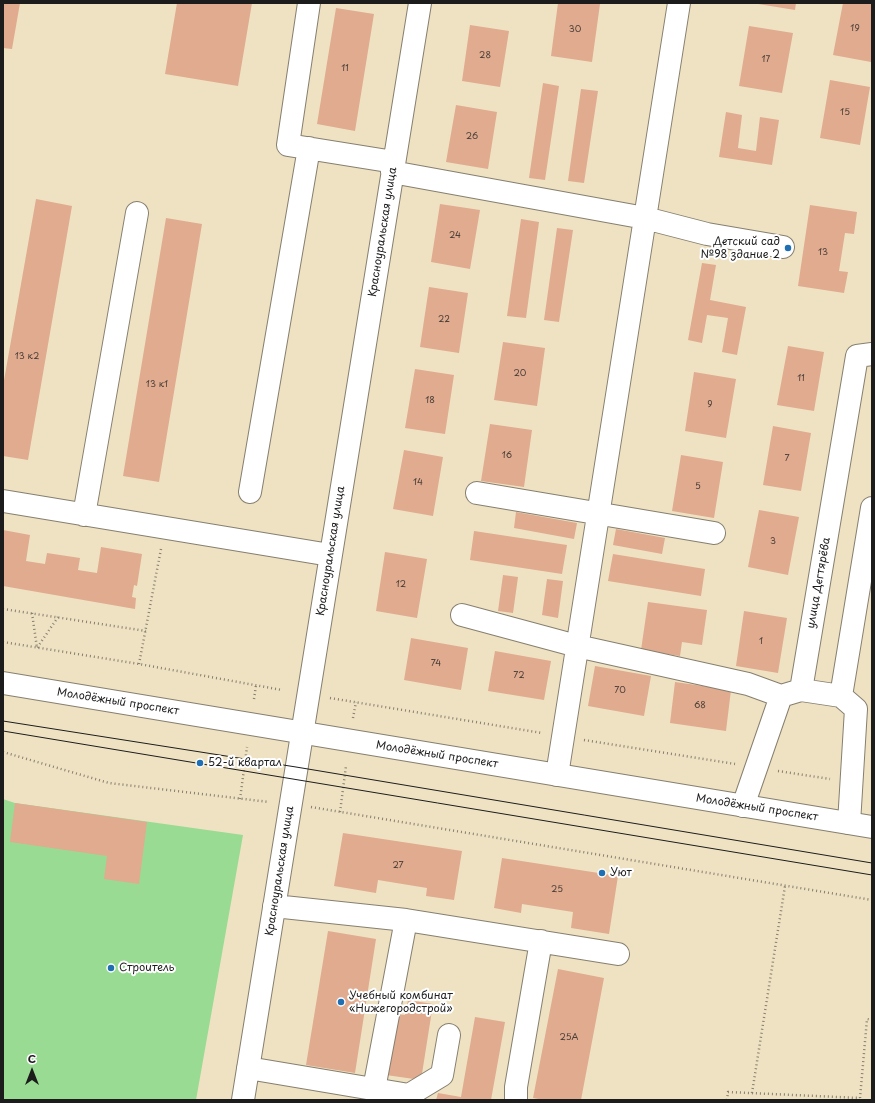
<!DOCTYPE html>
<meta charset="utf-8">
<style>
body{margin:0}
#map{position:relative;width:875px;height:1103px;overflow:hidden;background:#efe2c2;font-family:"Playpen Sans",sans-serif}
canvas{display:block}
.frame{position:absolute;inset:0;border:4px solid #1c1c1c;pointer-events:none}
.north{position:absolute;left:12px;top:1051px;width:40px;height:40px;-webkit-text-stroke:3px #fff;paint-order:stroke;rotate:0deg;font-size:11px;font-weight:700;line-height:16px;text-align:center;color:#1c1c1c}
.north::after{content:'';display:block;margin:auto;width:14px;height:18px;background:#1c1c1c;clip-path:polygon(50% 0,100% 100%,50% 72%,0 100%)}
</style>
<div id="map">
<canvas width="875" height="1103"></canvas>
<div class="frame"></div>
<div class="north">С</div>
</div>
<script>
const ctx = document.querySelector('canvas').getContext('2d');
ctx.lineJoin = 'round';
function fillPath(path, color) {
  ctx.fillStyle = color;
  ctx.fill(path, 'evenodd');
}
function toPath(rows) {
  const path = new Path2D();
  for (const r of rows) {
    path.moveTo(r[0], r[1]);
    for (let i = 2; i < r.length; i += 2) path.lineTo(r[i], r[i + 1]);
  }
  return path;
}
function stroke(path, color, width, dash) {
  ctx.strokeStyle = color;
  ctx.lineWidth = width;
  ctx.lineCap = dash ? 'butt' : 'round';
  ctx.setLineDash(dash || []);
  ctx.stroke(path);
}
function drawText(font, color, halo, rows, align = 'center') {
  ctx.font = font + ' "Playpen Sans",sans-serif';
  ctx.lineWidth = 4;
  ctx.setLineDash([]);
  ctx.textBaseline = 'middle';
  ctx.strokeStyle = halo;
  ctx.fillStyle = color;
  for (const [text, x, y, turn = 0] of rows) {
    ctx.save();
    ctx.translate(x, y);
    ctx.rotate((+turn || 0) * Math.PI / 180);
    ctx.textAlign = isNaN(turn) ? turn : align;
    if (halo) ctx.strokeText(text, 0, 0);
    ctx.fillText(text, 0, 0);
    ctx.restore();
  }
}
fillPath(toPath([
 [3,799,15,803,243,835,196,1100,3,1100]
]), '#99db93');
fillPath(toPath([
 [3,3,20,3,12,49,3,48],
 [177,3,252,3,238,86,165,74],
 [558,3,600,4,592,62,551,56],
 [752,3,796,3,795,10],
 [843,3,872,3,871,62,833,55],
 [336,8,374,14,355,131,317,124],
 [470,25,509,31,500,87,462,81],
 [749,26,793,33,782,93,739,86],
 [830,80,870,87,860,145,820,138],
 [543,83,559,86,545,180,529,178],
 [581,89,598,91,584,183,568,181],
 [456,105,497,112,488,169,446,162],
 [726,112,742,115,738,148,756,151,760,117,779,120,772,165,719,157],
 [36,199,72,206,28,460,3,456,3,386],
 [440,204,480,210,470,269,431,262],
 [810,205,857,212,854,234,845,233,839,271,848,272,844,293,798,286],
 [166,218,202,224,159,482,123,476],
 [521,219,539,222,526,318,507,316],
 [557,228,573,230,559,322,544,320],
 [702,263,716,265,710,300,746,307,737,355,722,352,728,318,707,315,702,343,688,340],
 [429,287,468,293,459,353,420,347],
 [503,342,545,348,537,406,494,400],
 [788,346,824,352,814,411,777,405],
 [415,369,454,375,445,434,405,428],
 [694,372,736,379,726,438,685,431],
 [490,424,532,430,524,487,481,481],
 [773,426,811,433,801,491,763,485],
 [404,450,443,457,433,516,393,509],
 [681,455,723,462,714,518,672,511],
 [759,510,799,517,788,575,748,567],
 [516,512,577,523,574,539,514,528],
 [616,529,665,538,662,554,613,545],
 [3,530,30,535,26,561,45,564,47,553,80,558,78,570,97,573,101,547,142,554,137,586,134,585,132,597,136,598,135,609,3,586],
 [474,531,567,545,562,574,470,560],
 [385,552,427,559,417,618,376,611],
 [613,554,705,569,701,596,608,581],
 [503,575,518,577,513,613,498,611],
 [547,579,563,581,558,618,542,615],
 [648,602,707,610,702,645,682,642,680,656,641,650],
 [744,611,787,618,778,673,736,666],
 [411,638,468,648,461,690,404,680],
 [495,651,551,661,544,700,488,691],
 [595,666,651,676,644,716,588,706],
 [675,682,731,690,726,731,670,723],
 [15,803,147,822,139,884,104,879,107,856,10,842],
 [343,833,462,851,454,900,426,896,427,888,378,880,376,893,334,886],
 [502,858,618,876,609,934,571,928,573,912,522,904,521,913,494,908],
 [328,931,376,939,355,1073,306,1065],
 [558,969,604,978,581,1100,544,1100,533,1098],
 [408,1000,433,1004,421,1080,386,1075,396,1014,405,1015],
 [475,1017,505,1022,491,1100,436,1100,438,1093,461,1097]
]), '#e0ab8f');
const minor = toPath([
 [309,3,288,145,394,162],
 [392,172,645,218,707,234,783,247],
 [250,492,309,148],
 [477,493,714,533],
 [3,501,330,555],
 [84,515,137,213],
 [462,615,577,646,748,684,781,696],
 [801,690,841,696],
 [781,696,801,690,857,356,872,354],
 [856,709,841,696,872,508],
 [557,775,679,3],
 [743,806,781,696],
 [849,823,856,709],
 [274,906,406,920,618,954],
 [248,1068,409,1095,412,1100],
 [374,1089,406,920],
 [409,1095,442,1075,449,1035],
 [243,1100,420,3],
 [516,1100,516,1087,541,941]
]);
const major = toPath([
 [3,683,872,827]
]);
stroke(minor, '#867f6f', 24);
stroke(major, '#867f6f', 24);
stroke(toPath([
 [3,609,146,631],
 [32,613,37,648,58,617],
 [3,642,139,664,282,690],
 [139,664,161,549],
 [330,698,542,733],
 [254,699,256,685],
 [353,718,356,702],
 [584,740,735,764],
 [3,752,109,783,269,802],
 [778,771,830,779],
 [240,799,247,747],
 [311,807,872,900],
 [340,812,346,766],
 [752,1093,785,886],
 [860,1098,867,1019,872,1020],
 [727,1100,728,1092,860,1098]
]), '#867f6f', 2.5, [1, 3]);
stroke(minor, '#fff', 22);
stroke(major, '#fff', 22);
stroke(toPath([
 [3,721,296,767,872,863],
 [3,731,872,875]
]), '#1c1c1c', 1);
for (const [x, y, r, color] of [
 [788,248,4,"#1f6fb2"],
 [200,763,4,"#1f6fb2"],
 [602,873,4,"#1f6fb2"],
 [111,968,4,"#1f6fb2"],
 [341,1002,4,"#1f6fb2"]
]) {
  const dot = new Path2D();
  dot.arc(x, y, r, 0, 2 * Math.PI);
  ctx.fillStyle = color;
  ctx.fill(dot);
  stroke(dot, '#fff', 1.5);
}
drawText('9px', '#4d4039', null, [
 ["19",855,29],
 ["30",575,30],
 ["28",485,56],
 ["17",766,60],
 ["11",345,69],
 ["15",845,113],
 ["26",472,137],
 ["24",455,236],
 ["13",823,253],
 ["22",444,320],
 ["13 к2",27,357],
 ["20",520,374],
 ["11",801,379],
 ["13 к1",157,385],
 ["18",430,401],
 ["9",710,405],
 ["16",507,456],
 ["7",787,459],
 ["14",418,483],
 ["5",698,487],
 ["3",773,542],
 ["12",401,585],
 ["1",761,642],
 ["74",436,664],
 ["72",519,676],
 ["70",620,691],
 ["68",700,706],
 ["27",398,866],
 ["25",557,890],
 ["25А",569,1038]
]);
drawText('11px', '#1c1c1c', '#fff', [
 ["Красноуральская улица",383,232,-81],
 ["Красноуральская улица",331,551,-81],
 ["улица Дегтярёва",819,583,-80],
 ["Молодёжный проспект",118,702,9],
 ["Молодёжный проспект",437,755,9],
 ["Молодёжный проспект",757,808,9],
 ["Красноуральская улица",280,871,-81]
]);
drawText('11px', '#1c1c1c', '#fff', [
 ["Детский сад",780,242,"right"],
 ["№98 здание 2",780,255,"right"],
 ["52-й квартал",208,763],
 ["Уют",610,873],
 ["Строитель",119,968],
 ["Учебный комбинат",349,996],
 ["«Нижегородстрой»",349,1009]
], 'left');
</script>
